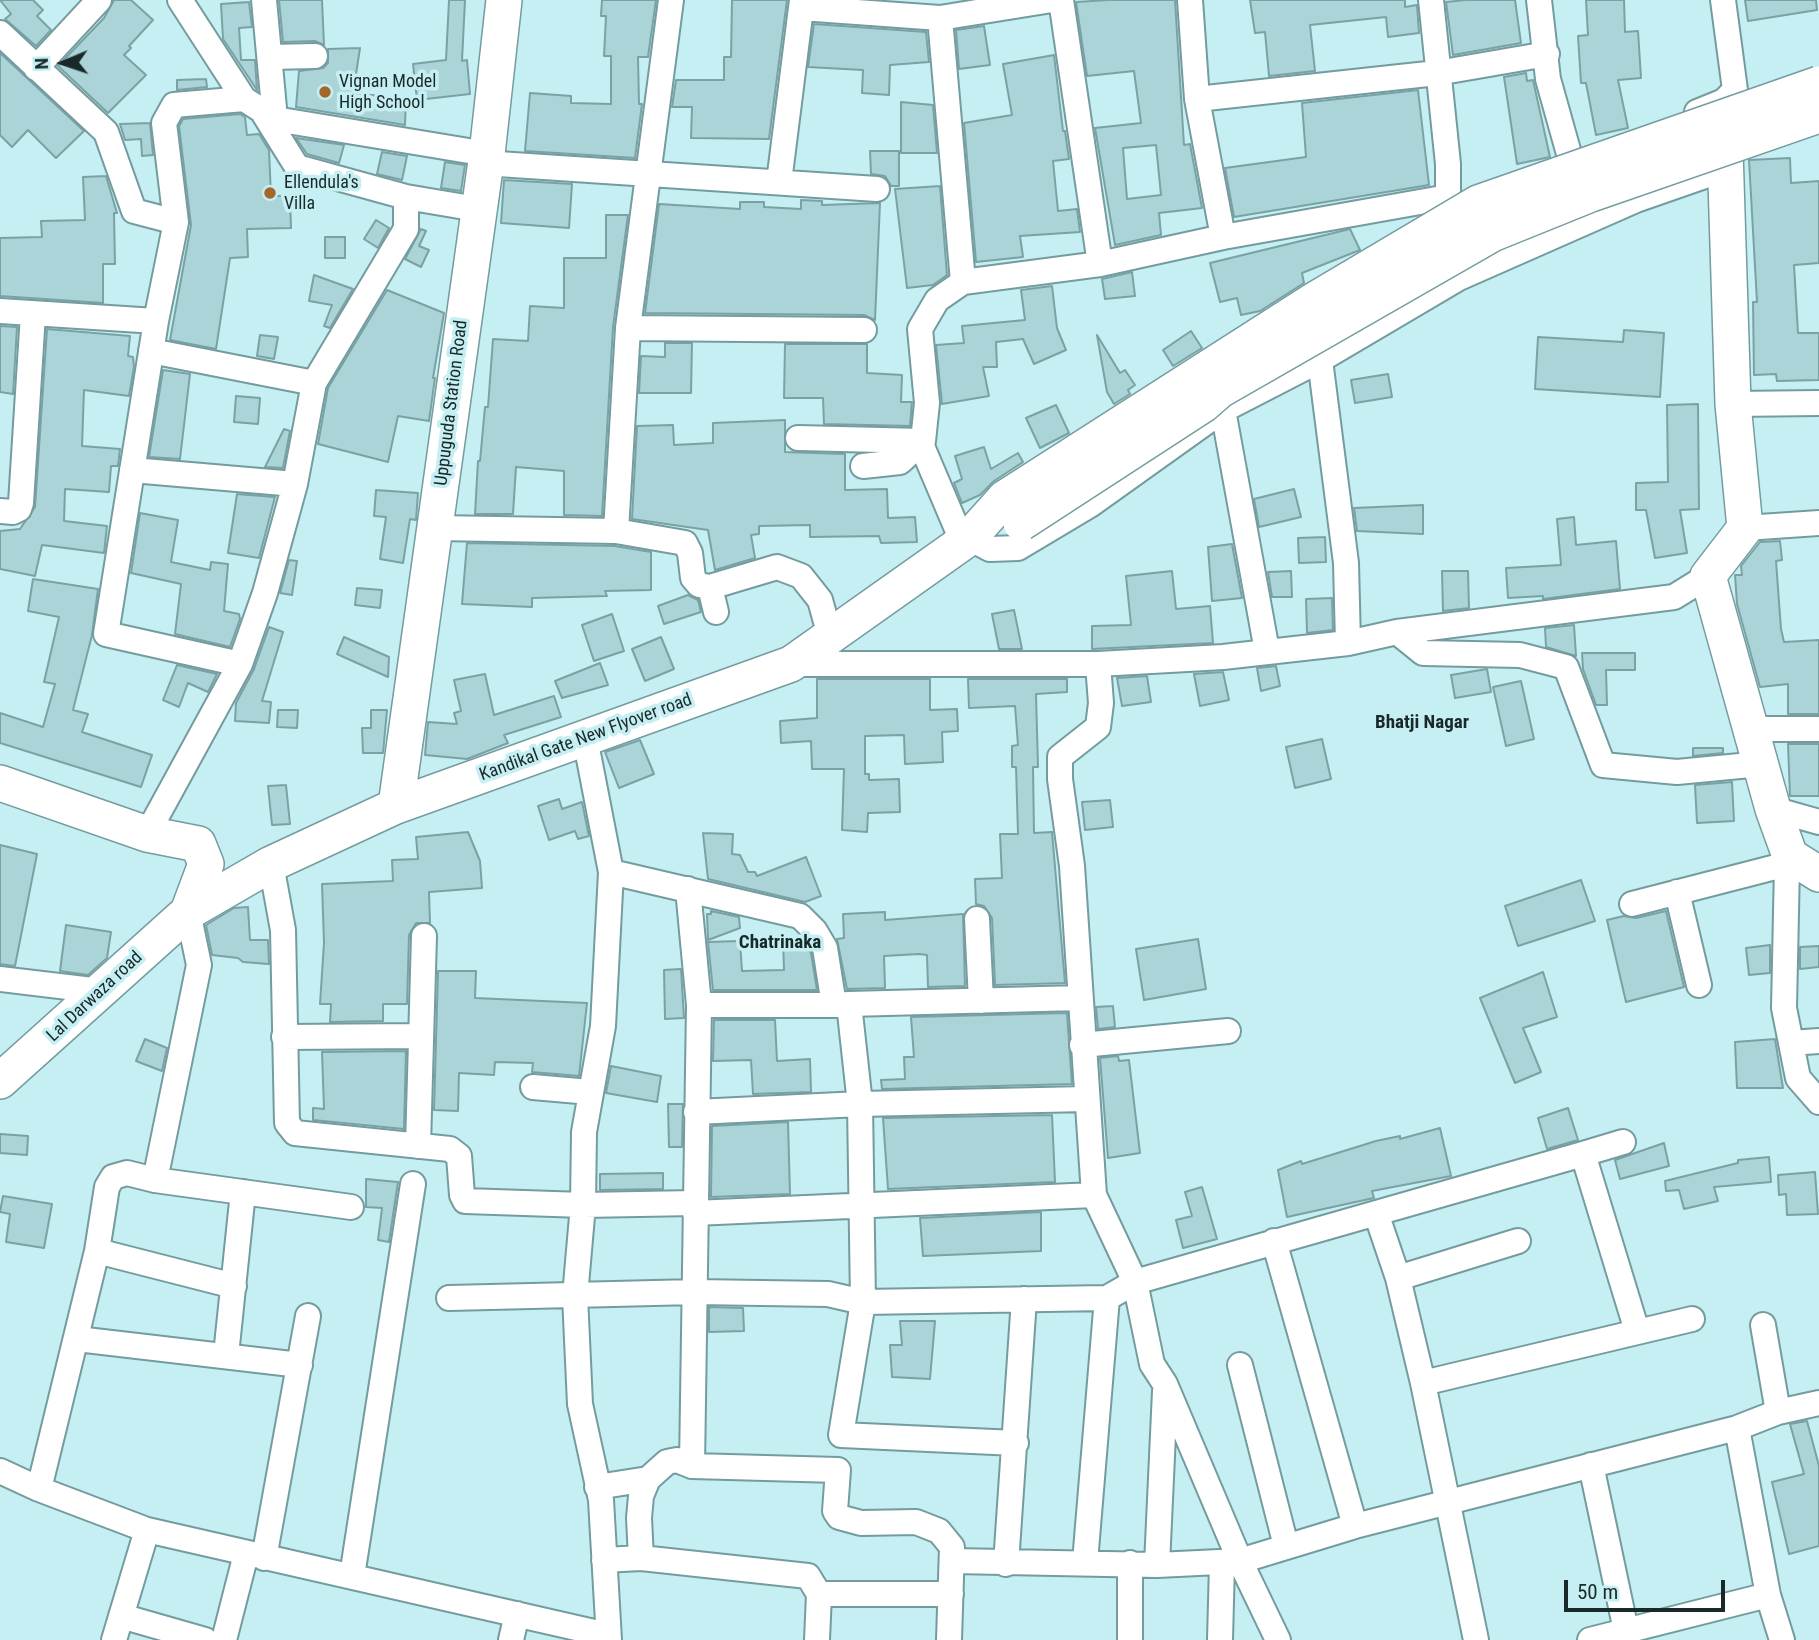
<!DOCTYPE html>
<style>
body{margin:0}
#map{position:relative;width:1819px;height:1640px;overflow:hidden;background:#c5eff2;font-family:"Roboto Condensed",sans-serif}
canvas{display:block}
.north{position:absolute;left:28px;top:28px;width:70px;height:70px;-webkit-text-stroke:5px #c5eff2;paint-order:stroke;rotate:268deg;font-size:19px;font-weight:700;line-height:28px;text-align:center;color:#19292a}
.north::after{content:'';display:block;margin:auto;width:24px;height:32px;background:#19292a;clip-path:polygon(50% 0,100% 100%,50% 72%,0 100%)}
.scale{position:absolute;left:1564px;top:1580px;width:161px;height:32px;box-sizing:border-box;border:4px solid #19292a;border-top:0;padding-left:9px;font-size:21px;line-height:24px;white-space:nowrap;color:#19292a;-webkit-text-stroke:5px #c5eff2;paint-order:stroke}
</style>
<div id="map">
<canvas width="1819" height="1640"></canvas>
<div class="north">N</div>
<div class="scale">50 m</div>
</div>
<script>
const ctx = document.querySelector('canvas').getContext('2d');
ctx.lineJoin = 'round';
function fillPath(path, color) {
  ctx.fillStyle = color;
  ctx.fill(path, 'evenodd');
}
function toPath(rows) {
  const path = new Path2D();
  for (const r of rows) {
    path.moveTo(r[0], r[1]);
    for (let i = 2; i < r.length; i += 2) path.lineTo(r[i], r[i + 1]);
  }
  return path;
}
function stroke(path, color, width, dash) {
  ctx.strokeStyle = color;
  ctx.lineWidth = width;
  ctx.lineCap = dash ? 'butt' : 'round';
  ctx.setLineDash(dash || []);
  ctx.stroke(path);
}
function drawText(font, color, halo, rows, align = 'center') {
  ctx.font = font + ' "Roboto Condensed",sans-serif';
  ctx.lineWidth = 7;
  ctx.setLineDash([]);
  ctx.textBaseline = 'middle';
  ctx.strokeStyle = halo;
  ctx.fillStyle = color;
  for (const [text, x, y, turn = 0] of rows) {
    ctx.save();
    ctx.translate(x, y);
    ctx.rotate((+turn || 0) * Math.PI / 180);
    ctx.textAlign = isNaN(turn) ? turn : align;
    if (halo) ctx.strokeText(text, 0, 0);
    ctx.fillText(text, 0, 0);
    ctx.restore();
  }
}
const building = toPath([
 [0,0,33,0,43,10,37,16,51,30,36,46,5,19,11,14,0,0],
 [114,0,131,0,153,20,129,46,131,48,124,55,146,75,108,113,58,66,104,18,114,0],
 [279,0,322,0,324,45,315,41,283,42,279,0],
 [449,0,465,0,462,61,467,60,470,94,417,100,413,64,446,60,449,0],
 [602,0,656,0,648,57,638,57,639,104,642,104,635,158,525,151,530,93,571,96,571,103,611,104,611,56,604,56,606,16,601,16,602,0],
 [732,0,787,0,769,139,691,138,692,107,672,107,676,80,724,80,724,57,731,57,732,0],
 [1108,0,1175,0,1184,145,1190,144,1202,208,1159,213,1161,235,1115,245,1095,128,1141,123,1134,71,1087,76,1076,2,1108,0],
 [1156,145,1161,195,1127,199,1123,148,1156,145],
 [1250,0,1405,0,1405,7,1417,5,1419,33,1388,37,1386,17,1310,25,1315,71,1269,76,1265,32,1255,33,1250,0],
 [1466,0,1515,0,1521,43,1453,55,1446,2,1466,0],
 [1586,0,1624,0,1625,32,1638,31,1641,78,1618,80,1628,128,1596,135,1586,83,1581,83,1578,36,1588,35,1586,0],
 [1745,0,1816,0,1817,10,1748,21,1745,0],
 [249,2,252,27,239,28,241,60,255,60,257,90,223,39,221,4,249,2],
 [814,24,926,32,929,62,890,65,889,95,862,93,863,70,808,67,814,24],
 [984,26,990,65,959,69,956,30,984,26],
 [360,48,353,94,406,97,405,125,296,107,299,71,323,68,328,63,328,49,360,48],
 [0,53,84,131,56,158,28,130,12,147,0,135,0,53],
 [1054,55,1063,131,1065,131,1069,159,1053,161,1058,211,1077,209,1080,232,1020,236,1023,257,976,262,964,123,1012,115,1003,64,1054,55],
 [1526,73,1527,81,1533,80,1550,157,1517,164,1504,77,1526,73],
 [206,79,207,87,177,90,177,80,206,79],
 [1418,90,1429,185,1234,217,1225,168,1306,157,1302,103,1418,90],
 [901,102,933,105,937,153,901,153,901,102],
 [240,114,245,117,247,135,259,134,269,150,271,196,290,196,291,228,247,229,248,257,230,258,216,349,170,340,191,225,179,126,183,119,240,114],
 [150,123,153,155,142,156,141,139,125,140,120,124,150,123],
 [296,138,344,145,339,163,307,154,296,138],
 [870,151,899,151,899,186,891,186,885,176,871,174,870,151],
 [382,152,407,156,402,180,377,174,382,152],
 [1790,158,1791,183,1819,181,1819,263,1794,265,1798,333,1819,333,1819,380,1777,381,1776,374,1754,375,1753,302,1757,302,1749,160,1790,158],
 [445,162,465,165,461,191,441,188,445,162],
 [106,176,117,213,114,213,115,264,103,264,103,303,0,296,0,238,42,237,41,221,85,220,83,177,106,176],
 [504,180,572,184,569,228,501,223,504,180],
 [940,186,947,275,933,285,907,288,895,189,940,186],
 [801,200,822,201,822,205,880,203,875,320,864,315,645,313,659,204,740,209,740,202,764,202,764,207,801,209,801,200],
 [606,215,628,215,613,327,602,516,564,515,564,471,516,467,513,514,475,514,478,461,480,461,485,407,488,407,493,339,528,341,530,306,564,308,564,258,606,258,606,215],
 [376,220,389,228,378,248,364,239,376,220],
 [421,229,426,231,419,246,429,250,421,267,405,259,421,229],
 [1350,229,1360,250,1302,273,1304,283,1260,311,1241,315,1237,298,1220,302,1210,263,1350,229],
 [325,237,345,237,345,258,325,258,325,237],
 [1132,272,1135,296,1105,299,1102,279,1132,272],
 [314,275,353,289,330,328,324,326,332,305,309,301,314,275],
 [1052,286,1057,328,1066,350,1034,364,1023,339,996,342,997,367,983,367,989,396,942,404,936,345,964,343,962,326,1025,320,1021,290,1052,286],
 [387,290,444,313,433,378,435,378,429,421,398,416,388,462,318,444,328,388,387,290],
 [0,326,17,327,13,394,0,392,0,326],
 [47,329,130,336,128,356,133,357,134,367,129,396,84,390,82,446,120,449,118,466,111,466,109,492,65,489,64,521,107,526,104,553,42,545,35,576,0,569,0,531,20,529,35,507,47,329],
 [1624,330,1664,333,1660,397,1535,389,1538,337,1623,342,1624,330],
 [1191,331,1202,348,1173,366,1163,350,1191,331],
 [260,335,278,337,274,359,257,356,260,335],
 [1097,335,1120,373,1125,370,1135,385,1128,390,1130,394,1114,404,1107,392,1097,335],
 [665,343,692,343,691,393,639,393,641,356,665,357,665,343],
 [785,344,867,344,867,373,902,375,901,402,912,402,910,426,824,424,823,398,784,398,785,344],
 [163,370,190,374,180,459,149,457,163,370],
 [1388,374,1392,397,1355,403,1351,380,1388,374],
 [236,396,260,398,258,424,234,422,236,396],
 [1698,404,1699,509,1680,510,1687,553,1655,558,1646,510,1636,510,1636,483,1668,482,1667,405,1698,404],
 [1056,405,1069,433,1040,448,1026,418,1056,405],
 [785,420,785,452,845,454,845,490,887,489,888,518,915,517,917,542,881,543,879,536,810,537,810,525,759,526,759,534,751,535,755,558,715,570,708,530,632,519,637,426,673,425,674,445,713,443,713,423,785,420],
 [284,429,290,431,283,468,265,467,284,429],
 [984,447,991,469,1018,453,1023,462,994,481,980,495,962,503,954,483,962,479,955,456,984,447],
 [1294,489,1301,517,1259,527,1254,499,1294,489],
 [376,490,418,493,416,520,410,519,403,563,380,559,386,517,374,516,376,490],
 [237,494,275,497,259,558,228,553,237,494],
 [1423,505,1423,534,1357,531,1354,508,1423,505],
 [140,513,178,520,171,562,210,570,211,562,228,564,224,611,239,614,240,619,230,647,175,634,181,584,131,573,140,513],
 [1574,517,1576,545,1616,541,1620,589,1543,599,1543,596,1508,598,1506,568,1561,565,1557,519,1574,517],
 [1325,537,1326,562,1299,563,1298,538,1325,537],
 [1780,541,1782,560,1776,561,1781,629,1784,642,1819,640,1819,714,1788,714,1788,684,1760,687,1737,604,1735,575,1742,575,1741,566,1760,542,1780,541],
 [467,543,615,546,651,552,651,590,605,591,607,596,532,598,532,607,462,604,467,543],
 [1232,544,1242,598,1212,601,1208,547,1232,544],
 [289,560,297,561,292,595,280,593,289,560],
 [1172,571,1176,609,1210,606,1213,643,1092,649,1092,626,1131,625,1126,576,1172,571],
 [1291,571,1292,597,1272,597,1268,572,1291,571],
 [1442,571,1468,571,1469,608,1443,611,1442,571],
 [33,579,98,589,92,635,73,710,88,714,82,732,152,755,141,787,0,743,0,713,43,727,55,684,44,682,59,617,28,611,33,579],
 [357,588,382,590,380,608,355,605,357,588],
 [688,595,698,600,701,612,664,624,658,606,688,595],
 [1332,598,1333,630,1307,633,1306,599,1332,598],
 [1014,610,1022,649,999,649,992,614,1014,610],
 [612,614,624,651,594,661,582,625,612,614],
 [1574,625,1576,656,1546,647,1545,628,1574,625],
 [269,627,283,632,262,701,271,702,269,723,235,721,236,703,254,669,269,627],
 [344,637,389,657,388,677,337,654,344,637],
 [661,637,674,669,645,681,632,649,661,637],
 [1582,653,1635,653,1635,670,1606,670,1607,705,1596,705,1583,669,1582,653],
 [600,663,608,685,562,698,555,681,600,663],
 [177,665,217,674,208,692,188,683,179,707,163,700,177,665],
 [1276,666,1280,686,1261,691,1257,668,1276,666],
 [1487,669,1491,692,1455,698,1451,675,1487,669],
 [1223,672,1229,700,1200,706,1194,674,1223,672],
 [485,674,494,715,554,696,561,717,504,735,508,743,467,759,425,755,428,722,457,724,454,713,461,711,454,680,485,674],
 [1147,676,1151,702,1122,706,1117,678,1147,676],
 [817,679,930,679,930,710,957,709,958,731,942,732,943,762,905,764,904,735,865,736,865,774,869,774,869,780,899,779,900,812,868,813,867,832,842,830,844,769,812,769,811,741,781,743,780,721,817,718,817,679],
 [968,679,1067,679,1067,692,1036,694,1038,767,1033,767,1034,833,1052,832,1065,983,995,985,992,918,984,906,976,904,975,879,1002,878,1000,834,1018,834,1016,767,1012,767,1012,746,1018,745,1015,706,969,708,968,679],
 [1521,681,1534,739,1506,746,1493,687,1521,681],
 [278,710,298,710,297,728,277,727,278,710],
 [371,710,387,710,383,753,363,753,362,728,371,728,371,710],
 [1322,739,1331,779,1295,788,1286,747,1322,739],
 [640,740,654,774,619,788,605,752,640,740],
 [1788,744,1819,744,1819,796,1790,796,1788,744],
 [1693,748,1723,748,1723,753,1693,756,1693,748],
 [1732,782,1734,821,1697,823,1695,785,1732,782],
 [286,785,290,824,272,825,268,786,286,785],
 [559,799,562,809,582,802,589,836,578,839,575,831,549,840,538,806,559,799],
 [1110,800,1113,827,1085,830,1082,802,1110,800],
 [468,832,480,861,482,888,429,892,430,923,416,923,409,935,407,1004,383,1004,383,1021,330,1022,331,1004,320,1004,324,943,322,884,393,881,392,860,418,859,416,837,468,832],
 [703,833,733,834,732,854,740,855,748,872,755,872,757,876,806,857,821,896,805,902,708,879,703,833],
 [0,845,37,854,15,966,0,964,0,845],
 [1581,880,1595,921,1518,946,1505,906,1581,880],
 [248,907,250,940,268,940,269,964,243,962,238,958,212,955,206,925,234,908,248,907],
 [711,911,739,917,740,928,708,940,707,914,711,914,711,911],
 [1666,911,1684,987,1626,1002,1607,920,1624,916,1636,918,1666,911],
 [885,912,885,920,963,914,965,986,928,987,927,955,919,954,884,956,885,988,847,989,837,939,844,938,843,914,885,912],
 [66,925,111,932,107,958,88,975,60,971,66,925],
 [1198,939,1206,989,1144,1000,1136,949,1198,939],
 [783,940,803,940,811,953,817,990,713,990,708,942,740,941,742,971,784,970,783,940],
 [1770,945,1770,973,1749,975,1746,948,1770,945],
 [1819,946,1819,967,1800,969,1800,947,1819,946],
 [681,969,684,1018,665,1019,664,970,681,969],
 [438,971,476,971,475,998,587,1003,579,1076,532,1072,533,1063,495,1062,494,1075,459,1073,458,1111,434,1110,438,971],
 [1543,972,1557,1017,1523,1028,1541,1072,1515,1083,1480,998,1543,972],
 [1113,1006,1115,1027,1098,1029,1096,1007,1113,1006],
 [1067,1013,1072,1084,882,1089,881,1080,905,1079,904,1057,914,1057,911,1017,1067,1013],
 [714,1020,775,1020,777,1061,810,1059,811,1092,753,1094,751,1060,713,1061,714,1020],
 [145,1039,167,1048,162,1071,136,1061,145,1039],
 [1775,1039,1783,1088,1737,1088,1735,1042,1775,1039],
 [406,1051,404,1129,313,1120,313,1108,324,1109,322,1052,406,1051],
 [1118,1056,1119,1061,1129,1060,1140,1153,1108,1158,1100,1058,1118,1056],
 [611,1066,661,1076,657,1102,606,1093,611,1066],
 [668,1104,683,1104,682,1147,669,1147,668,1104],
 [1568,1108,1578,1140,1547,1149,1538,1118,1568,1108],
 [1052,1115,1055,1182,888,1189,883,1118,1052,1115],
 [788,1122,790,1194,711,1197,712,1126,788,1122],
 [1440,1128,1451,1176,1372,1191,1374,1198,1287,1217,1278,1170,1301,1161,1302,1164,1376,1141,1400,1136,1400,1139,1440,1128],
 [0,1134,28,1136,27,1155,0,1153,0,1134],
 [1664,1143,1669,1166,1620,1179,1615,1160,1664,1143],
 [1769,1157,1771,1182,1714,1187,1718,1201,1684,1209,1679,1190,1666,1191,1665,1181,1738,1163,1738,1160,1769,1157],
 [1815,1172,1818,1214,1787,1215,1786,1194,1779,1195,1778,1175,1815,1172],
 [663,1173,663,1189,600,1190,600,1174,663,1173],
 [366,1179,398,1182,389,1242,378,1240,382,1208,366,1207,366,1179],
 [1202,1187,1217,1239,1183,1248,1176,1220,1192,1216,1185,1192,1202,1187],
 [3,1196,52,1204,44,1248,6,1242,10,1214,0,1212,3,1196],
 [1041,1212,1041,1251,923,1256,920,1218,1041,1212],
 [709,1307,743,1308,744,1331,709,1332,709,1307],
 [900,1321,935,1321,930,1379,892,1377,890,1345,902,1345,900,1321],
 [1807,1421,1819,1466,1819,1546,1789,1554,1772,1482,1804,1474,1790,1424,1807,1421]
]);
fillPath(building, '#abd4d8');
stroke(building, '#7aa2a5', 2);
const street = toPath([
 [180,0,244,99],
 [264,0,275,119,487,154],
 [1061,0,1100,264,1223,237],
 [1190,0,1197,99,1437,73,1547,54],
 [1539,0,1548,79,1571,161],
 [801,8,940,18,1052,0],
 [940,18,963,282,1100,264],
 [0,33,106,132,134,211,176,222],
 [271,57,315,56],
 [36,68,99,0],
 [1197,99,1223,237,1448,197,1448,164,1431,0],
 [1697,112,1724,101,1735,90,1723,0],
 [264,114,297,167,406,197,477,209],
 [483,163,877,189],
 [779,182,802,0],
 [0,311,156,321],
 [628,328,864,330],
 [151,351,314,383],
 [1320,360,1346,563,1348,643],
 [1733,404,1819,403],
 [1223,410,1267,651],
 [798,438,923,441],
 [921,444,963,543],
 [863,466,900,462,923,441,927,403,920,329,937,300,963,282],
 [132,470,295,484],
 [0,511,13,512,19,509,21,503,33,314],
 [436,528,616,531,628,328,671,0],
 [1745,528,1819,523],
 [616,531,685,543,690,553,693,578,699,585,710,587,777,567,801,576,820,600,830,636],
 [969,538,990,549,1018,548,1090,505,1223,410,1320,360,1459,278,1636,200,1725,169],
 [710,587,716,612],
 [1397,632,1423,653,1520,655,1566,667,1603,765,1677,772,1761,764],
 [240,664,106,634,156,321,176,222,164,123,174,105,244,99,275,119],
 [791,664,1098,664,1101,703,1098,727,1060,757,1060,779,1072,866,1094,1195,1135,1282,1107,1298,1085,1562],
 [1098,664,1223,657,1348,643,1397,632,1674,597,1708,576],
 [1750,729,1819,729],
 [585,738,611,872,603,1026,584,1132,583,1205,575,1296,580,1404,601,1500,609,1640],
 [1773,809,1819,822],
 [147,834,240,664,265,593,295,484,314,383,406,229,406,197],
 [271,864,283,930,287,1123,295,1133,450,1149,459,1156,462,1195,465,1201,583,1205,695,1203],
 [1787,865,1784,1008,1798,1078,1819,1102],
 [611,872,800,916,815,931,825,948,834,1005,849,1004,860,1104,863,1302,841,1435,1016,1443],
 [688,889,699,1005,692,1466,838,1470,835,1511,839,1517,861,1523,916,1522,939,1531,952,1547,949,1640],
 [1677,892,1699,985],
 [1632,904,1799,861],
 [977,919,981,1001],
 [0,979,101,991],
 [849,1004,1079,998],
 [699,1005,834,1005],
 [284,1037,419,1036],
 [1791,1043,1819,1041],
 [1082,1045,1228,1031],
 [533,1087,590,1092],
 [696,1112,860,1104,1086,1099],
 [1623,1142,1583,1154,1637,1331],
 [418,1146,424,936],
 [155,1180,199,965,188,912],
 [695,1213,1094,1195],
 [1376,1213,1398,1278,1423,1383,1476,1640],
 [1274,1241,1355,1526],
 [97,1251,234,1286],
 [1398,1278,1518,1241],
 [449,1298,695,1292,828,1294,863,1302,1107,1298],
 [1763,1325,1778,1412],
 [77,1339,300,1365],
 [226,1355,243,1192],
 [1240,1365,1286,1546],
 [1423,1383,1692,1319],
 [1737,1428,1768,1595,1782,1640],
 [1591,1465,1628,1640],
 [0,1471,39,1489,147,1530,607,1635],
 [597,1487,648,1479,667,1462,677,1460,692,1466],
 [39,1489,97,1251,107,1187,113,1177,127,1173,155,1180,351,1207],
 [264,1558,308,1316],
 [641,1558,639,1518,641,1496,648,1479],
 [604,1560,641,1558,808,1576,819,1594,817,1640],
 [953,1561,1157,1565,1240,1561,1355,1526,1737,1428,1778,1412,1819,1403],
 [1006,1564,1024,1299],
 [1157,1565,1165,1391],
 [352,1576,413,1184],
 [819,1594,951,1594],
 [121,1616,205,1640],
 [114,1640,147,1530],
 [224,1640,246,1554],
 [511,1640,517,1614],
 [1130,1640,1130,1563],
 [1220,1640,1222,1563],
 [1278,1640,1240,1561,1165,1384,1152,1364,1135,1282,1583,1154],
 [1590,1640,1768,1595]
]);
const secondary = toPath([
 [1724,118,1733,404,1745,528,1708,576,1773,809,1790,856,1819,874],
 [0,783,147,834,198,844,206,864,188,912],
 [396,806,487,154,504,0],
 [0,1081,188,912,271,864,396,806,791,664,969,538,1005,498]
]);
stroke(street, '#749c9f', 28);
stroke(secondary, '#749c9f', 38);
stroke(street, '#fff', 24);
stroke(secondary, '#fff', 35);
const secondaryBridge = toPath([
 [1005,498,1316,299,1478,203,1819,84],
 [1021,523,1204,404,1220,390,1492,234,1591,194,1819,115]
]);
stroke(secondaryBridge, '#749c9f', 38, []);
stroke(secondaryBridge, '#fff', 35);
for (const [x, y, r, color] of [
 [325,92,7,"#a36829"],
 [270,193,7,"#a36829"]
]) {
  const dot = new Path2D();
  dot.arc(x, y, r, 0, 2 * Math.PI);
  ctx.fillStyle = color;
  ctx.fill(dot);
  stroke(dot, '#c5eff2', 2.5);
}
drawText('18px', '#19292a', '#c5eff2', [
 ["Vignan Model",339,82],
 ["High School",339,103],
 ["Ellendula's",284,183],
 ["Villa",284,204]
], 'left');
drawText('18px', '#19292a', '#c5eff2', [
 ["Uppuguda Station Road",452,403,-83],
 ["Kandikal Gate New Flyover road",586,738,-20],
 ["Lal Darwaza road",95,997,-43]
]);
drawText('bold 19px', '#19292a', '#c5eff2', [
 ["Bhatji Nagar",1422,723],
 ["Chatrinaka",780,943]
]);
</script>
